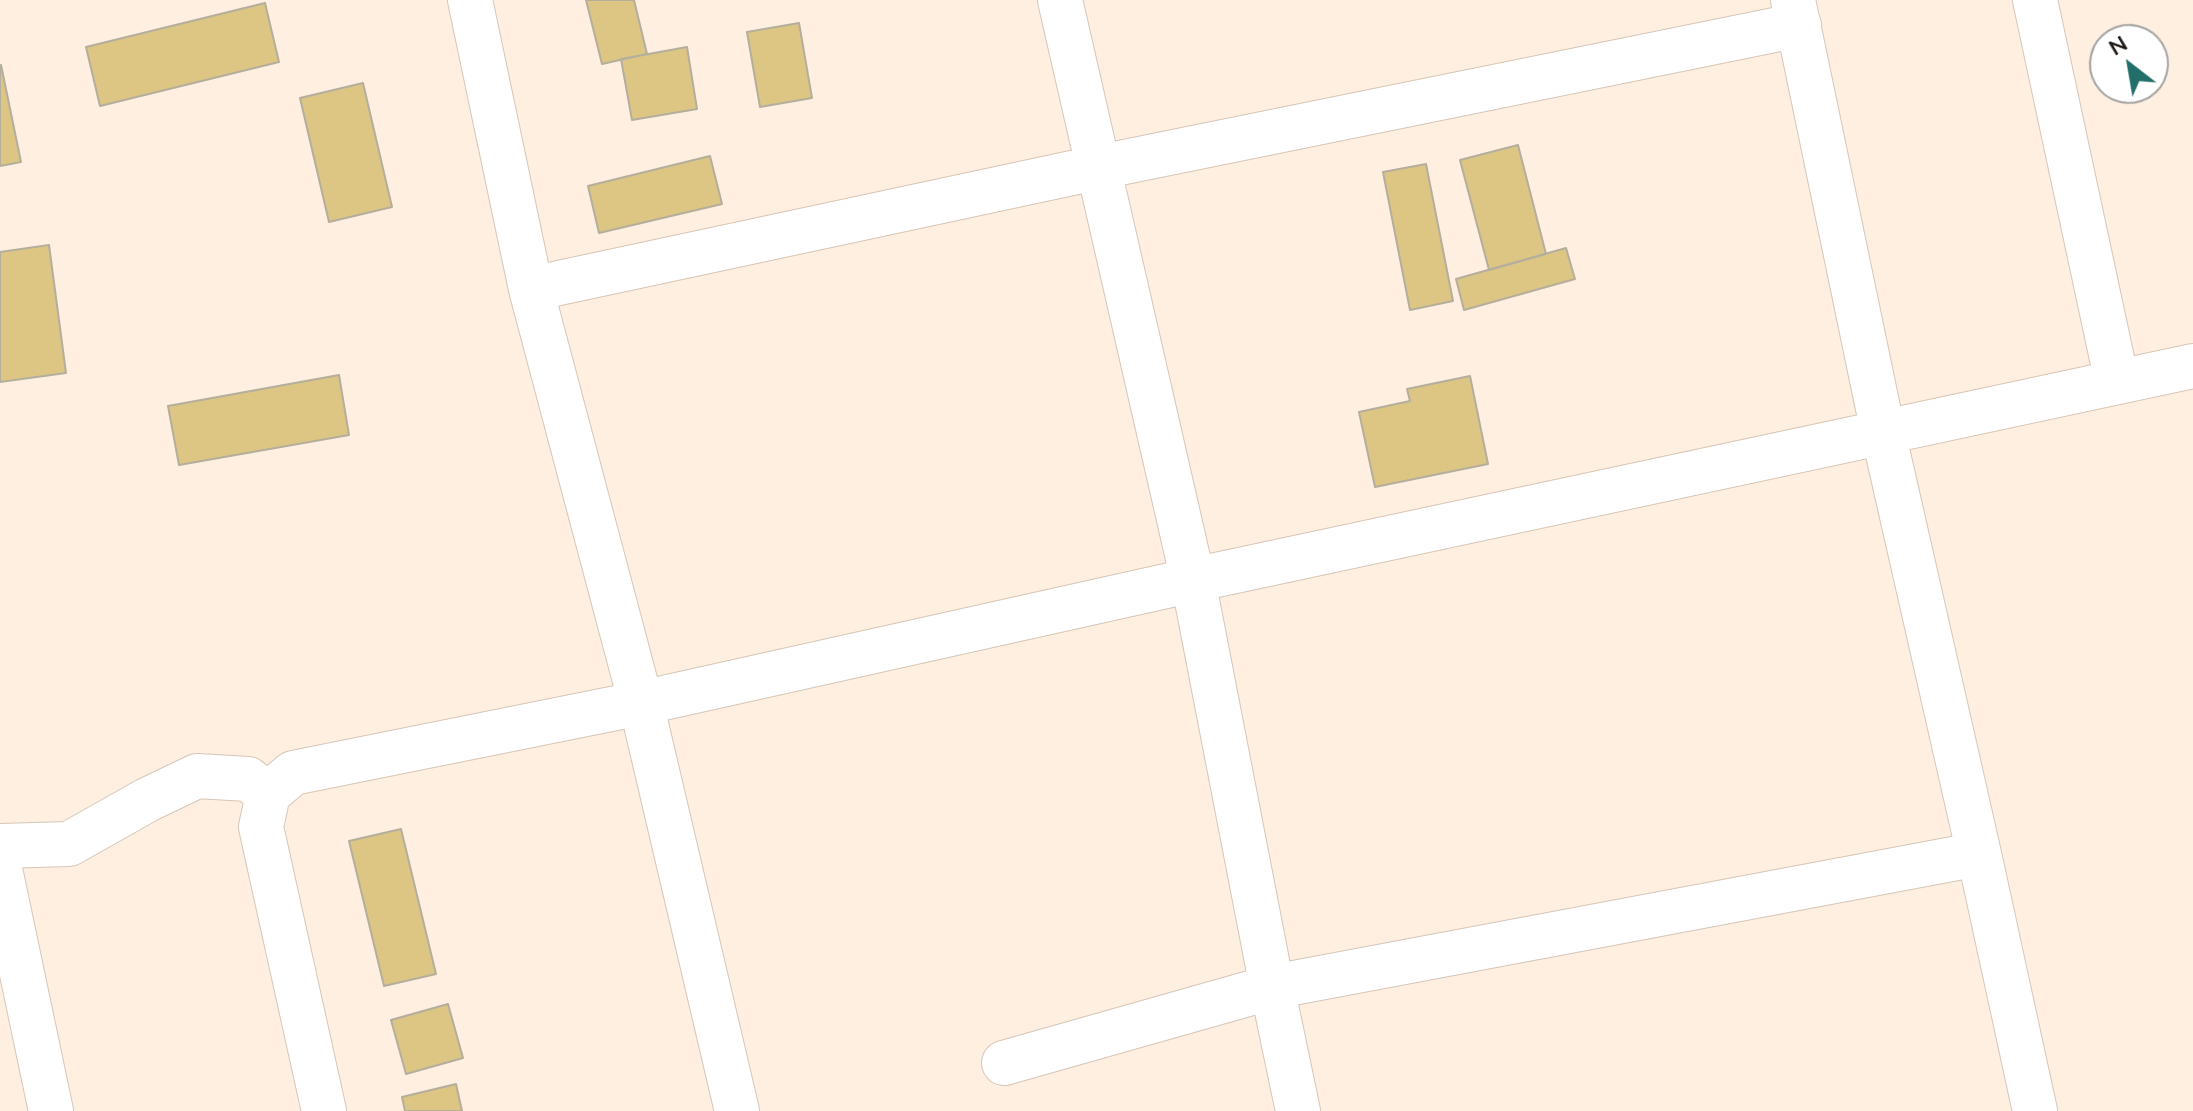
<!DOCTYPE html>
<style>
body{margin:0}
#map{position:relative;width:2193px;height:1111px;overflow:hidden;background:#ffefe0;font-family:Mulish,sans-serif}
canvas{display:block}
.north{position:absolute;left:2089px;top:24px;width:80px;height:80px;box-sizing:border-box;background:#fff;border:2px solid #a5a3a1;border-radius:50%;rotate:329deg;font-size:22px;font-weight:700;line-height:32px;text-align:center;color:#1d1813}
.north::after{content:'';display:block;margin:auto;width:28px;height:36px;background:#246e69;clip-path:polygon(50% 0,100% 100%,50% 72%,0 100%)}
</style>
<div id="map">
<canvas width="2193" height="1111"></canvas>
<div class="north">N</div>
</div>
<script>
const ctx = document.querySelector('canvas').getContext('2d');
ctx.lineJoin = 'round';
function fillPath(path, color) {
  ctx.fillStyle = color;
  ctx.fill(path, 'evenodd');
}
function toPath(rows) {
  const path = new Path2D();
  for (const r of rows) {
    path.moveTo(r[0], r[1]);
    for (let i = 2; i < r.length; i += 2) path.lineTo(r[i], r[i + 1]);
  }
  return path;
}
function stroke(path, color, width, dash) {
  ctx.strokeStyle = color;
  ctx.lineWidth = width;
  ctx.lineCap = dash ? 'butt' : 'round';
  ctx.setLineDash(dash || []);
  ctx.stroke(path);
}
const building = toPath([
 [586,0,634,0,647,54,602,64,586,0],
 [265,3,279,62,100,106,86,47,265,3],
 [799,23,812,98,760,107,747,32,799,23],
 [687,47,697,109,632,120,621,59,687,47],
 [1,65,21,162,0,166,0,66,1,65],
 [363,83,392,207,329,222,300,98,363,83],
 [1518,145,1546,254,1489,270,1460,160,1518,145],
 [710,156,722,204,599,233,588,186,710,156],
 [1426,164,1453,301,1410,310,1383,172,1426,164],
 [49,245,66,373,0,382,0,252,49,245],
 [1566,248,1575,279,1464,310,1456,279,1566,248],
 [339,375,349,435,179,465,168,406,339,375],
 [1470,376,1488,464,1375,487,1359,412,1410,401,1407,389,1470,376],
 [401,829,436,974,384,986,349,841,401,829],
 [448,1004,463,1058,406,1074,391,1020,448,1004],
 [456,1084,462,1111,405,1111,402,1097,456,1084]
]);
fillPath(building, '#ddc684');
stroke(building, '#b4ae9c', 2);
const minor = toPath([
 [470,0,531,289,641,703,737,1111],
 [1060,0,1193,580,1272,987,1298,1111],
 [1793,0,1883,432,1979,854,2035,1111],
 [2035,0,2117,382],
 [531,289,1100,167,1799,25],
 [0,846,69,844,147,800,197,776,248,779,268,794],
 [0,869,51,1111],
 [1004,1063,1272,987,1979,854],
 [324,1111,261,827,268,794,293,773,641,703,1193,580,2193,366]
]);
stroke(minor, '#d6c6b8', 46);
stroke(minor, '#fff', 44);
</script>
